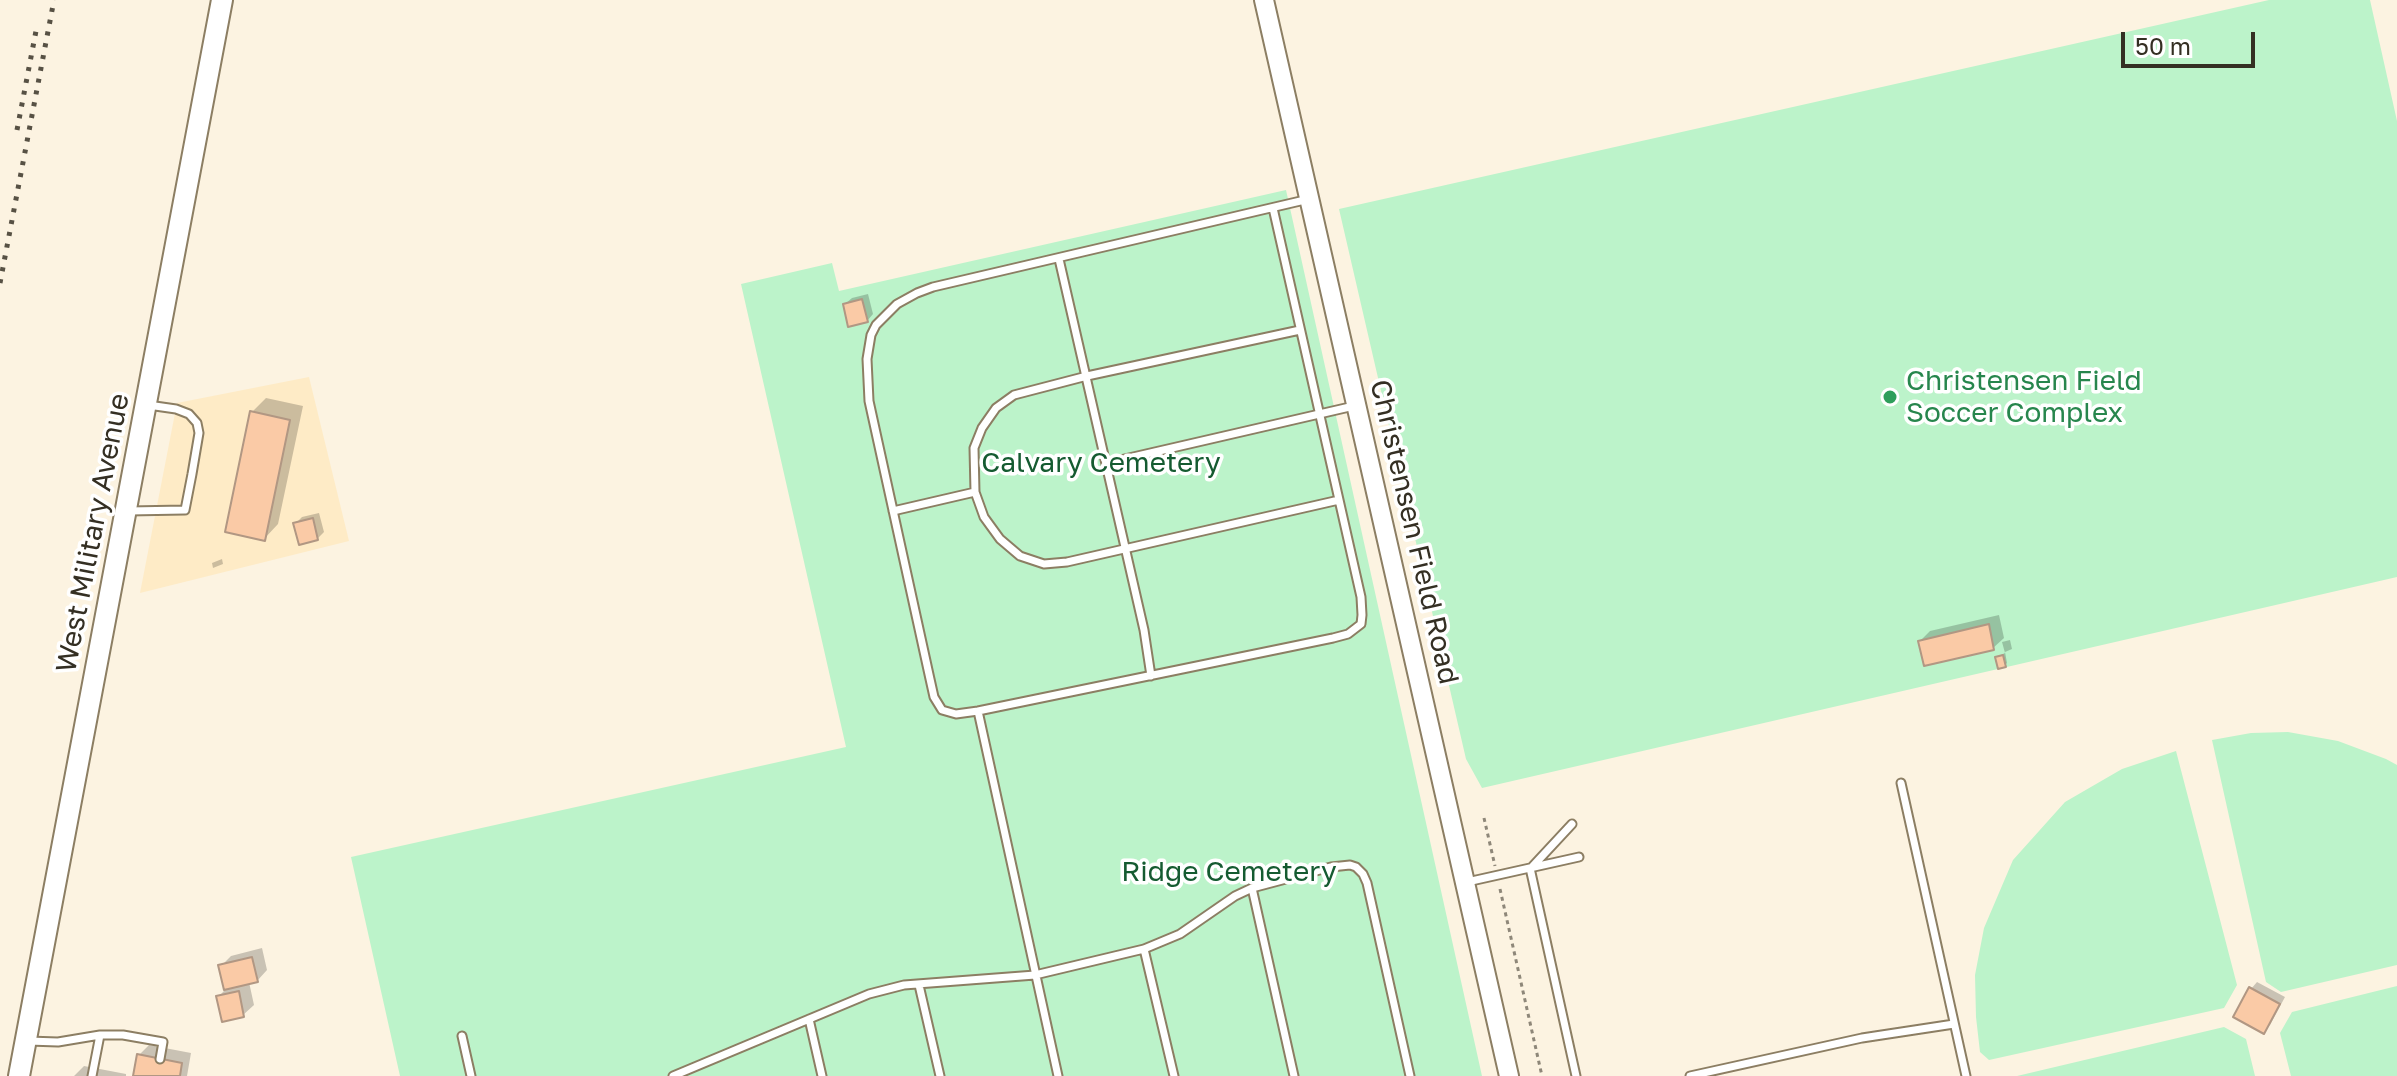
<!DOCTYPE html>
<style>
body{margin:0}
#map{position:relative;width:2397px;height:1076px;overflow:hidden;background:#fcf3e1;font-family:"Golos Text",sans-serif}
canvas{display:block}
.scale{position:absolute;left:2121px;top:32px;width:134px;height:36px;box-sizing:border-box;border:4px solid #342f23;border-top:0;padding-left:10px;font-size:24px;line-height:28px;white-space:nowrap;color:#342f23;-webkit-text-stroke:6px #fff;paint-order:stroke}
</style>
<div id="map">
<canvas width="2397" height="1076"></canvas>
<div class="scale">50 m</div>
</div>
<script>
const ctx = document.querySelector('canvas').getContext('2d');
ctx.lineJoin = 'round';
function fillPath(path, color) {
  ctx.fillStyle = color;
  ctx.fill(path, 'evenodd');
}
function toPath(rows) {
  const path = new Path2D();
  for (const r of rows) {
    path.moveTo(r[0], r[1]);
    for (let i = 2; i < r.length; i += 2) path.lineTo(r[i], r[i + 1]);
  }
  return path;
}
function stroke(path, color, width, dash) {
  ctx.strokeStyle = color;
  ctx.lineWidth = width;
  ctx.lineCap = dash ? 'butt' : 'round';
  ctx.setLineDash(dash || []);
  ctx.stroke(path);
}
function drawText(font, color, halo, rows, align = 'center') {
  ctx.font = font + ' "Golos Text",sans-serif';
  ctx.lineWidth = 7;
  ctx.setLineDash([]);
  ctx.textBaseline = 'middle';
  ctx.strokeStyle = halo;
  ctx.fillStyle = color;
  for (const [text, x, y, turn = 0] of rows) {
    ctx.save();
    ctx.translate(x, y);
    ctx.rotate((+turn || 0) * Math.PI / 180);
    ctx.textAlign = isNaN(turn) ? turn : align;
    if (halo) ctx.strokeText(text, 0, 0);
    ctx.fillText(text, 0, 0);
    ctx.restore();
  }
}
fillPath(toPath([
 [309,377,349,541,140,593,177,403]
]), '#feebc6');
fillPath(toPath([
 [2269,0,2370,0,2397,121,2397,577,1482,788,1466,759,1339,209],
 [1286,190,1482,1076,400,1076,351,857,846,747,741,284,832,263,839,291],
 [2288,732,2338,741,2386,759,2397,765,2397,965,2281,992,2266,982,2212,740,2251,733],
 [2176,751,2237,985,2224,1008,1989,1060,1980,1052,1976,1017,1975,975,1984,928,2013,860,2065,802,2122,769],
 [2397,986,2397,1076,2291,1076,2280,1033,2292,1012],
 [2224,1027,2246,1039,2255,1076,2017,1076]
]), '#bcf3ca');
fillPath(toPath([
 [868,294,873,314,867,321,845,304,852,298],
 [266,398,303,406,278,524,264,539,252,412],
 [319,513,324,532,317,539,295,524,302,517],
 [222,559,223,564,213,568,212,563],
 [1999,615,2004,638,1993,648,1920,641,1930,631],
 [2010,640,2012,649,2005,652,2007,663,2005,665,1997,657,2005,653,2002,642],
 [262,948,267,970,257,981,249,982,254,1005,243,1015,218,997,226,989,221,966,231,956],
 [2257,982,2285,997,2270,1025,2263,1032,2251,989],
 [149,1045,191,1053,187,1076,135,1076,139,1055],
 [84,1066,126,1074,126,1076,74,1076]
]), '#0003');
const building = toPath([
 [862,299,868,322,848,327,843,304,862,299],
 [250,411,290,420,265,541,225,532,250,411],
 [313,518,318,540,299,545,293,523,313,518],
 [1989,624,1994,650,1924,666,1918,641,1989,624],
 [2003,655,2006,667,1998,669,1995,657,2003,655],
 [252,957,258,982,224,990,218,965,252,957],
 [2249,987,2280,1004,2264,1034,2233,1017,2249,987],
 [239,991,244,1017,222,1022,216,996,239,991],
 [137,1054,182,1063,180,1076,133,1076,137,1054]
]);
fillPath(building, '#facaa6');
stroke(building, '#b19783', 2);
const service = toPath([
 [1273,208,1361,597,1362,615,1361,624,1348,634,1333,638,978,711,956,714,942,710,934,697,930,679,869,401,867,359,871,335,876,325,897,304,917,293,933,287,1309,199],
 [1059,259,1144,630,1151,676],
 [1300,330,1087,376,1014,395,996,408,982,428,974,448,975,492,984,517,1000,539,1020,556,1044,564,1067,562,1339,500],
 [1107,463,1354,406],
 [128,511,185,510,192,474,199,433,197,423,189,414,176,409,148,405],
 [893,511,975,492],
 [978,711,1058,1076],
 [1901,783,1966,1076],
 [1532,867,1572,824],
 [1530,868,1576,1076],
 [1467,882,1579,857],
 [1252,888,1294,1076],
 [1144,949,1174,1076],
 [919,985,940,1076],
 [809,1019,822,1076],
 [462,1036,471,1076],
 [28,1041,58,1042,100,1035,123,1035,163,1042,160,1059],
 [92,1076,100,1035],
 [673,1076,869,994,904,985,1035,975,1144,949,1180,934,1235,896,1252,888,1331,867,1350,865,1356,867,1363,874,1367,883,1410,1076],
 [1690,1076,1862,1038,1954,1024]
]);
const tertiary = toPath([
 [1264,0,1509,1076]
]);
const secondary = toPath([
 [19,1076,222,0]
]);
stroke(service, '#8c7e63', 11);
stroke(tertiary, '#8c7e63', 22);
stroke(secondary, '#8c7e63', 24);
stroke(toPath([
 [1484,818,1495,866],
 [1500,889,1542,1076]
]), '#8e8779', 3, [4, 4]);
stroke(service, '#fff', 7);
stroke(tertiary, '#fff', 18);
stroke(secondary, '#fff', 20);
stroke(toPath([
 [17,130,36,31],
 [0,283,54,0]
]), '#575144', 5, [4, 8]);
for (const [x, y, r, color] of [
 [1890,397,8,"#2e9e5b"]
]) {
  const dot = new Path2D();
  dot.arc(x, y, r, 0, 2 * Math.PI);
  ctx.fillStyle = color;
  ctx.fill(dot);
  stroke(dot, '#fff', 3);
}
drawText('28px', '#27864d', '#fff', [
 ["Christensen Field",1906,381],
 ["Soccer Complex",1906,413]
], 'left');
drawText('28px', '#155b31', '#fff', [
 ["Calvary Cemetery",1101,463],
 ["Ridge Cemetery",1229,872]
]);
drawText('28px', '#342f23', '#fff', [
 ["Christensen Field Road",1414,532,77],
 ["West Military Avenue",93,533,-79]
]);
</script>
